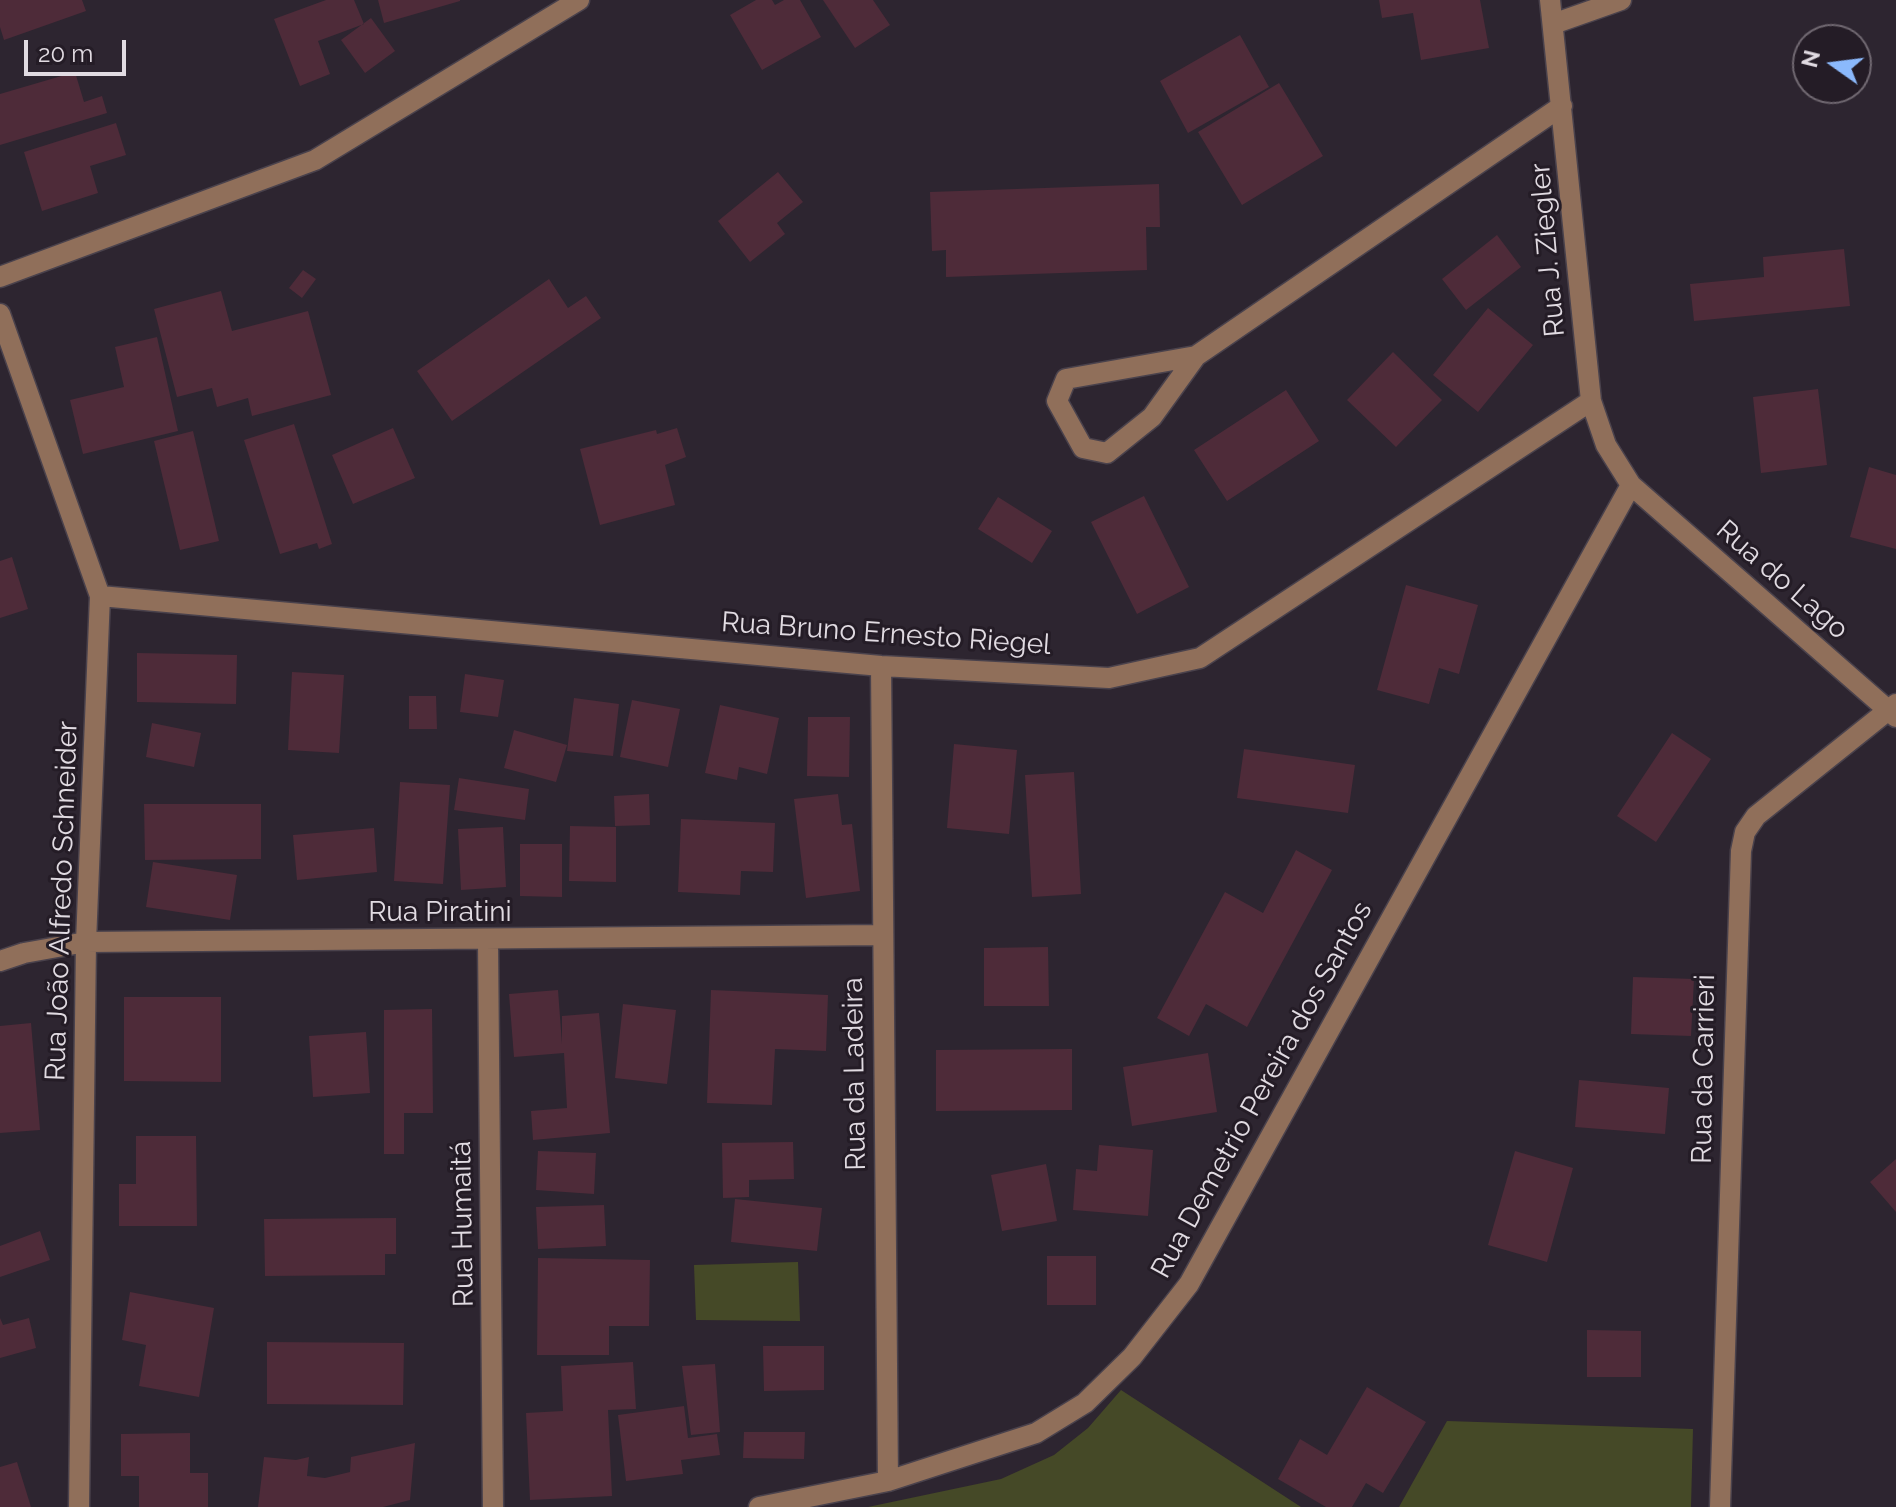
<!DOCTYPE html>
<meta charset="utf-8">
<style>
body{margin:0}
#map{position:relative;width:1896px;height:1507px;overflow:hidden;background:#2d2530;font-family:Raleway,sans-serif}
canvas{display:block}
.north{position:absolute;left:1792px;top:24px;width:80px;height:80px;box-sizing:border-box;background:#241c26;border:2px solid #706871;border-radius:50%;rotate:284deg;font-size:22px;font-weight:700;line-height:32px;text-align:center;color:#e1dbe2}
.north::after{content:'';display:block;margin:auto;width:28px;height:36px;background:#8bb9fc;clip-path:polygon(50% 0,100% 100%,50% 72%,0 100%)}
.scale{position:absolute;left:24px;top:40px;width:102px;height:36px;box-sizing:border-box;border:4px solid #e1dbe2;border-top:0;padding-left:10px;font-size:24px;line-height:28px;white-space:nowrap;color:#e1dbe2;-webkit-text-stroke:6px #241c26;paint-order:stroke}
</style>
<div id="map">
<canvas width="1896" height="1507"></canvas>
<div class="north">N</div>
<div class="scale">20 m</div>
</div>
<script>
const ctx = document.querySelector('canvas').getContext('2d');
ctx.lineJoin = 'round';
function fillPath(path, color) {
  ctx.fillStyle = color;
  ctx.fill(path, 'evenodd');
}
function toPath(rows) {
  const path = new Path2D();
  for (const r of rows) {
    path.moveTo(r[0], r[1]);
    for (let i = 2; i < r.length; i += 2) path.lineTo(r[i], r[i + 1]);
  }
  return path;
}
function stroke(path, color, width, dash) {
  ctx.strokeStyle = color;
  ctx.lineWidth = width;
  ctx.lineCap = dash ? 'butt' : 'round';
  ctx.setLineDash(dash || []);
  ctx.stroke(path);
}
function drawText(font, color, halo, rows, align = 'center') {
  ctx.font = font + ' Raleway,sans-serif';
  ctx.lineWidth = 6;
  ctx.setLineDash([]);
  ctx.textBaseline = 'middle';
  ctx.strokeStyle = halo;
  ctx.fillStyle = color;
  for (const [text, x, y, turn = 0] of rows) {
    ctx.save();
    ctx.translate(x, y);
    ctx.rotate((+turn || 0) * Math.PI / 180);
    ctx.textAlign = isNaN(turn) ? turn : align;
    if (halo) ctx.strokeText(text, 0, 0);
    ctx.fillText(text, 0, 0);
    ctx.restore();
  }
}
fillPath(toPath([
 [798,1262,800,1321,696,1320,694,1265],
 [1121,1390,1301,1507,868,1507,1001,1479,1054,1455,1088,1428],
 [1447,1421,1693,1429,1691,1507,1399,1507]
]), '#454927');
fillPath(toPath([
 [0,0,82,0,86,11,4,40,0,27],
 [326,0,354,0,364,24,318,41,330,74,300,86,274,19],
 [378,0,460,0,460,1,384,23],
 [756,0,772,0,775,5,784,0,800,0,821,37,762,70,730,15],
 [823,0,873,0,890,25,855,48],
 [1379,0,1480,0,1489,48,1421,60,1413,13,1382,18],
 [371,18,395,51,365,73,341,40],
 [1240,35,1269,87,1188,133,1160,81],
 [75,72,84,102,102,96,107,113,0,145,0,94],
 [1279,83,1323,156,1242,205,1198,132],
 [116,123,126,155,90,166,98,193,42,211,24,152],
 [778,172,803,202,777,223,785,234,750,262,718,221],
 [1159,184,1160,227,1146,227,1147,270,946,277,946,250,932,251,930,192],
 [1497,235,1521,267,1466,310,1442,279],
 [1844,249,1850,306,1694,321,1690,284,1764,277,1763,257],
 [303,270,316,279,302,298,289,288],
 [549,279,568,308,586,296,601,318,452,421,417,371],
 [221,291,232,331,308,311,331,395,252,416,248,398,217,407,212,388,177,397,154,309],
 [1488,308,1533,345,1478,412,1433,375],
 [157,337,178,431,83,454,70,400,124,387,115,347],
 [1393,352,1442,400,1396,447,1347,400],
 [1818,389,1827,465,1761,473,1753,397],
 [1286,390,1319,441,1227,501,1194,450],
 [294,424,332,544,319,549,317,543,280,554,244,440],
 [393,428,415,478,353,504,332,455],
 [677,428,686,457,665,465,675,505,600,525,580,449,656,430,657,434],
 [193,431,219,541,180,550,154,441],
 [1869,467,1896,475,1896,549,1850,537],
 [1144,496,1189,587,1137,614,1091,522],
 [998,497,1052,531,1032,563,978,529],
 [12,557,28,609,0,618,0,561],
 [1406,585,1478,605,1459,674,1439,668,1429,704,1377,690],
 [137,653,237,655,236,704,137,702],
 [292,672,344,675,339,753,288,750],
 [465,674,504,680,498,717,460,712],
 [409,696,436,696,437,729,409,729],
 [574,698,619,704,613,756,567,751],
 [632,700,680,709,668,767,620,757],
 [720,705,779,718,767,774,739,767,737,780,705,773],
 [808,717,850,717,849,777,807,776],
 [152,723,201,733,194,767,146,757],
 [514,730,567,745,556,782,504,768],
 [1672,733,1711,759,1656,842,1617,816],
 [954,744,1017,750,1009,834,947,828],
 [1244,749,1355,765,1348,813,1237,798],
 [1074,772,1081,894,1032,897,1025,775],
 [459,778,529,789,525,820,454,810],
 [400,782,450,785,443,884,394,881],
 [649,794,650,825,615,826,614,796],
 [838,794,842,825,852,824,860,891,806,898,794,799],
 [144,804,261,804,261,859,145,860],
 [681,819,775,823,773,872,741,871,740,895,678,892],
 [570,826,616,827,616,882,569,881],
 [503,827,506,887,461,890,458,829],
 [374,828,377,872,297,880,293,835],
 [520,844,562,844,562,897,520,896],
 [1296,850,1332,870,1247,1027,1206,1004,1189,1036,1157,1018,1225,892,1263,913],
 [153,862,237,875,230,920,146,907],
 [1048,947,1049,1006,984,1006,984,948],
 [1633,977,1694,979,1691,1036,1631,1034],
 [558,990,562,1044,562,1016,599,1013,610,1133,533,1140,531,1111,567,1108,564,1053,514,1057,509,994],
 [711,990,828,995,826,1051,775,1049,772,1105,707,1103],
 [124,997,221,997,221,1082,124,1081],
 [623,1004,676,1010,667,1084,615,1078],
 [432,1009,433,1113,404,1113,404,1154,384,1154,384,1010],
 [31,1023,40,1130,0,1133,0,1026],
 [366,1032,370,1093,313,1097,309,1036],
 [1072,1049,1072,1110,936,1111,936,1050],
 [1208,1053,1217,1112,1132,1126,1123,1067],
 [1579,1080,1669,1088,1665,1134,1575,1127],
 [136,1136,196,1136,197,1226,119,1226,119,1184,136,1184],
 [793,1142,794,1179,749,1180,749,1197,723,1198,722,1143],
 [1099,1145,1153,1150,1148,1216,1073,1210,1076,1169,1097,1171],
 [538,1151,596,1153,594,1194,536,1190],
 [1515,1151,1573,1168,1547,1262,1488,1245],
 [1896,1159,1896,1212,1870,1182],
 [1046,1164,1057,1221,1002,1231,991,1175],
 [735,1199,822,1208,817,1251,731,1242],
 [604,1205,606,1246,538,1249,536,1207],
 [396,1218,396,1254,385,1254,385,1275,265,1276,264,1219],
 [40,1231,50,1260,0,1277,0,1246],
 [1047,1256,1096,1256,1096,1305,1047,1305],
 [538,1258,650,1260,649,1326,609,1326,609,1355,537,1355],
 [130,1292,214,1308,199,1397,139,1386,146,1345,122,1340],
 [0,1318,3,1325,29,1318,36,1348,0,1358],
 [1587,1330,1641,1331,1641,1377,1587,1377],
 [267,1342,404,1343,403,1405,267,1404],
 [763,1346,824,1346,824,1390,764,1391],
 [633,1362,636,1409,608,1410,612,1496,530,1500,526,1413,563,1411,561,1366],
 [715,1364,720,1432,691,1435,682,1366],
 [1367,1387,1426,1422,1383,1493,1366,1483,1352,1507,1326,1507,1278,1479,1300,1439,1327,1455],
 [684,1406,688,1438,717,1434,720,1455,681,1460,683,1474,626,1481,618,1415],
 [744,1432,805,1432,804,1459,743,1458],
 [190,1433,190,1473,208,1473,208,1507,139,1507,139,1476,121,1476,121,1434],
 [415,1443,410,1500,383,1507,258,1507,264,1457,296,1460,309,1457,307,1476,325,1478,350,1472,351,1457],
 [17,1462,31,1507,0,1507,0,1467]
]), '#4e2b39');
const minor = toPath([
 [1550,0,1591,401,1606,445,1631,485,1896,717],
 [1553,24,1621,0],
 [0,277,315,160,579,0],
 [0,314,100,596,86,942,79,1507],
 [1196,356,1066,379,1057,401,1083,448,1107,453,1152,417,1196,356,1562,106],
 [100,596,881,666,1109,678,1200,658,1591,401],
 [881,666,888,1481],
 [488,941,493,1507],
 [0,961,24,953,86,942,882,935],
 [759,1507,888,1481,1036,1433,1085,1403,1132,1357,1189,1284,1631,485],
 [1720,1507,1741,851,1745,832,1756,816,1896,704]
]);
stroke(minor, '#4a424c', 23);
stroke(minor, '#906f5a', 20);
drawText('28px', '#e1dbe2', '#241c26', [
 ["Rua J. Ziegler",1548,250,-95],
 ["Rua do Lago",1782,580,41],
 ["Rua Bruno Ernesto Riegel",886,634,4],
 ["Rua João Alfredo Schneider",62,901,-88],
 ["Rua Piratini",440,913],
 ["Rua da Carrieri",1704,1069,-89],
 ["Rua da Ladeira",855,1074,-91],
 ["Rua Demetrio Pereira dos Santos",1262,1090,-61],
 ["Rua Humaitá",463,1224,-91]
]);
</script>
